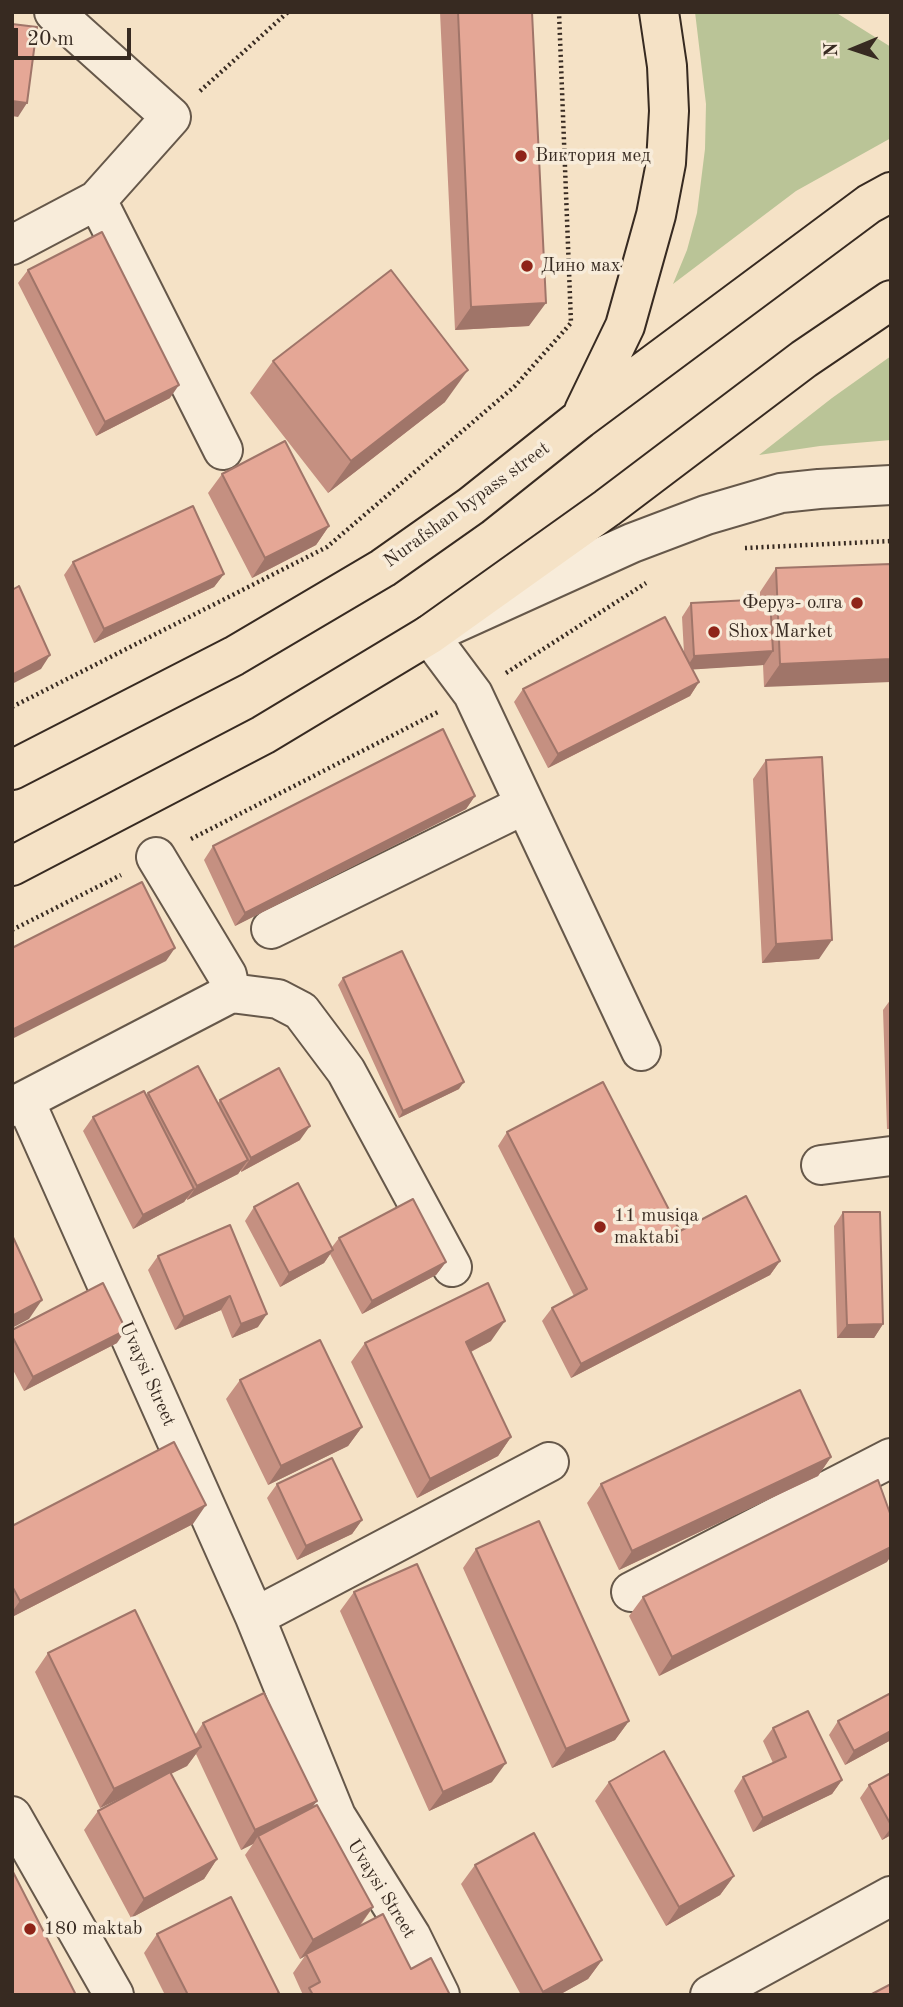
<!DOCTYPE html>
<meta charset="utf-8">
<style>
body{margin:0}
#map{position:relative;width:903px;height:2007px;overflow:hidden;background:#f5e2c6;font-family:"Old Standard TT",serif}
canvas{display:block}
.frame{position:absolute;inset:0;border:14px solid #372a21;pointer-events:none}
.north{position:absolute;left:819px;top:14px;width:70px;height:70px;-webkit-text-stroke:5px #f8ecda;paint-order:stroke;rotate:268deg;font-size:19px;font-weight:700;line-height:28px;text-align:center;color:#372a21}
.north::after{content:'';display:block;margin:auto;width:24px;height:32px;background:#372a21;clip-path:polygon(50% 0,100% 100%,50% 72%,0 100%)}
.scale{position:absolute;left:14px;top:28px;width:117px;height:32px;box-sizing:border-box;border:4px solid #372a21;border-top:0;padding-left:9px;font-size:21px;line-height:24px;white-space:nowrap;color:#372a21;-webkit-text-stroke:5px #f8ecda;paint-order:stroke}
</style>
<div id="map">
<canvas width="903" height="2007"></canvas>
<div class="frame"></div>
<div class="north">N</div>
<div class="scale">20 m</div>
</div>
<script>
const ctx = document.querySelector('canvas').getContext('2d');
ctx.lineJoin = 'round';
function fillPath(path, color) {
  ctx.fillStyle = color;
  ctx.fill(path, 'evenodd');
}
function toPath(rows) {
  const path = new Path2D();
  for (const r of rows) {
    path.moveTo(r[0], r[1]);
    for (let i = 2; i < r.length; i += 2) path.lineTo(r[i], r[i + 1]);
  }
  return path;
}
function stroke(path, color, width, dash) {
  ctx.strokeStyle = color;
  ctx.lineWidth = width;
  ctx.lineCap = dash ? 'butt' : 'round';
  ctx.setLineDash(dash || []);
  ctx.stroke(path);
}
function drawText(font, color, halo, rows, align = 'center') {
  ctx.font = font + ' "Old Standard TT",serif';
  ctx.lineWidth = 7;
  ctx.setLineDash([]);
  ctx.textBaseline = 'middle';
  ctx.strokeStyle = halo;
  ctx.fillStyle = color;
  for (const [text, x, y, turn = 0] of rows) {
    ctx.save();
    ctx.translate(x, y);
    ctx.rotate((+turn || 0) * Math.PI / 180);
    ctx.textAlign = isNaN(turn) ? turn : align;
    if (halo) ctx.strokeText(text, 0, 0);
    ctx.fillText(text, 0, 0);
    ctx.restore();
  }
}
fillPath(toPath([
 [695,12,835,12,891,47,891,138,796,191,673,284,687,250,697,213,705,149,706,104],
 [891,356,891,440,820,446,759,455,832,398]
]), '#bac497');
const minor = toPath([
 [97,200,223,450],
 [12,245,97,200,171,117,54,12],
 [271,929,524,805],
 [231,993,278,999,301,1011,346,1071,452,1267],
 [641,1051,473,694,429,635,632,543,706,515,781,493,819,489,891,485],
 [25,1101,255,1617,336,1816,411,1936,440,1995],
 [12,1107,231,993,227,975,156,857],
 [821,1165,891,1156],
 [631,1592,891,1458],
 [255,1617,549,1462],
 [12,1816,114,1995],
 [710,1995,891,1896]
]);
const major = toPath([
 [584,411,625,326,656,215,666,163,669,111,667,66,659,12],
 [12,770,234,656,383,568,471,506,580,419,869,204,891,192],
 [12,866,263,735,429,635,607,508,804,359,891,300]
]);
stroke(minor, '#66584a', 42);
stroke(major, '#372a21', 42);
stroke(toPath([
 [200,91,288,12],
 [745,548,891,541],
 [506,673,646,583],
 [12,707,327,547,515,386,571,323,559,12],
 [191,839,438,712],
 [12,930,121,875]
]), '#372a21', 4.5, [2, 3.5]);
stroke(minor, '#f8ecda', 38);
stroke(major, '#f5e2c6', 38);
fillPath(toPath([
 [440,12,532,12,529,326,455,330],
 [28,270,170,398,96,436,18,283],
 [273,361,445,402,328,493,250,393],
 [222,474,329,526,316,545,252,578,208,493],
 [73,562,224,574,214,587,94,643,64,575],
 [891,564,764,687,763,665,692,669,699,682,690,696,548,768,514,702,523,689,684,653,682,617,691,603,760,600,760,592,776,568],
 [766,760,819,959,762,963,753,779],
 [475,796,466,809,235,926,204,860,213,846],
 [343,978,459,1089,399,1118,338,985],
 [891,999,891,1129,887,1129,883,1010],
 [148,1093,218,1103,220,1100,300,1140,241,1172,241,1170,238,1174,187,1200,187,1198,184,1202,133,1229,83,1131,93,1117,146,1096],
 [507,1132,680,1231,780,1261,770,1275,571,1378,542,1321,552,1308,574,1296,498,1146],
 [254,1207,332,1247,339,1238,446,1262,436,1275,362,1314,330,1254,324,1263,280,1287,245,1221],
 [843,1212,883,1324,874,1338,837,1338,834,1226],
 [230,1225,258,1327,232,1338,221,1310,175,1330,148,1270,158,1256],
 [12,1330,117,1343,24,1391,12,1368],
 [491,1341,471,1352,511,1437,498,1456,417,1498,351,1362,365,1343],
 [240,1380,362,1427,348,1446,268,1485,226,1399],
 [831,1457,818,1476,619,1570,587,1503,601,1484],
 [277,1484,362,1520,352,1534,297,1560,267,1498],
 [193,1524,12,1617,12,1526],
 [476,1549,629,1721,615,1740,552,1768,463,1568],
 [887,1562,659,1676,629,1616,643,1597],
 [354,1592,492,1782,429,1811,340,1611],
 [48,1653,195,1735,203,1723,312,1808,373,1907,360,1926,411,1969,450,1995,303,1995,293,1973,305,1956,300,1959,245,1855,253,1844,241,1850,196,1754,187,1766,171,1774,217,1859,204,1879,131,1918,84,1830,98,1811,137,1790,100,1808,35,1672],
 [891,1693,891,1740,845,1765,829,1735,838,1721],
 [773,1728,842,1780,832,1794,753,1832,734,1791,743,1777,773,1763,763,1741],
 [891,1773,891,1835,882,1840,860,1798,869,1785],
 [609,1782,734,1876,720,1895,666,1926,595,1801],
 [475,1865,602,1960,588,1979,559,1995,521,1995,461,1884],
 [157,1934,279,1993,278,1995,165,1995,144,1953]
]), '#c59081');
fillPath(toPath([
 [12,101,27,103,18,117,12,116],
 [546,303,529,326,455,330,471,307],
 [468,370,445,402,328,493,351,461],
 [179,385,170,398,96,436,105,422],
 [329,526,316,545,252,578,265,558],
 [224,574,214,587,94,643,104,629],
 [773,651,764,665,685,670,694,656],
 [50,655,41,669,12,684,12,675],
 [891,659,891,682,764,687,780,664],
 [699,682,690,696,548,768,558,754],
 [475,796,466,809,235,926,245,913],
 [832,940,819,959,762,963,776,944],
 [175,948,166,961,12,1039,12,1030],
 [464,1082,459,1089,399,1118,403,1111],
 [310,1126,300,1140,241,1172,251,1158],
 [248,1160,238,1174,187,1200,197,1186],
 [194,1189,184,1202,133,1229,143,1215],
 [333,1250,324,1263,280,1287,289,1273],
 [780,1261,770,1275,571,1378,581,1364],
 [446,1262,436,1275,362,1314,372,1301],
 [230,1296,221,1310,175,1330,184,1317],
 [42,1300,29,1319,12,1328,12,1316],
 [267,1314,258,1327,232,1338,241,1324],
 [505,1321,491,1341,453,1361,466,1342],
 [883,1324,874,1338,837,1338,847,1325],
 [126,1330,117,1343,24,1391,33,1377],
 [362,1427,348,1446,268,1485,281,1466],
 [511,1437,498,1456,417,1498,430,1479],
 [831,1457,818,1476,619,1570,632,1551],
 [206,1505,193,1524,12,1617,12,1612,20,1601],
 [362,1520,352,1534,297,1560,306,1546],
 [891,1547,891,1556,887,1562,659,1676,672,1657],
 [629,1721,615,1740,552,1768,566,1749],
 [891,1731,891,1740,845,1765,854,1751],
 [201,1747,187,1766,100,1808,114,1789],
 [506,1763,492,1782,429,1811,443,1792],
 [842,1780,832,1794,753,1832,763,1818],
 [317,1801,303,1820,258,1836,253,1844,241,1850,255,1830],
 [891,1828,891,1835,882,1840],
 [217,1859,204,1879,131,1918,144,1899],
 [734,1876,720,1895,666,1926,679,1907],
 [373,1907,359,1926,300,1959,313,1940],
 [602,1960,588,1979,559,1995,541,1995,543,1992]
]), '#a07569');
const building = toPath([
 [458,12,532,12,546,303,471,307,458,12],
 [12,24,37,27,27,103,12,101,12,24],
 [102,232,179,385,105,422,28,270,102,232],
 [391,270,468,370,351,461,273,361,391,270],
 [285,441,329,526,265,558,222,474,285,441],
 [193,506,224,574,104,629,73,562,193,506],
 [891,564,891,659,780,664,776,568,891,564],
 [19,586,50,655,12,675,12,590,19,586],
 [770,599,773,651,694,656,691,603,770,599],
 [665,617,699,682,558,754,523,689,665,617],
 [443,729,475,796,245,913,213,846,443,729],
 [822,757,832,940,776,944,766,760,822,757],
 [142,882,175,948,12,1030,12,948,142,882],
 [402,951,464,1082,403,1111,343,978,402,951],
 [198,1066,248,1160,197,1186,148,1093,198,1066],
 [279,1068,310,1126,251,1158,220,1100,279,1068],
 [603,1082,680,1231,746,1196,780,1261,581,1364,552,1308,587,1289,507,1132,603,1082],
 [144,1091,194,1189,143,1215,93,1117,144,1091],
 [298,1183,333,1250,289,1273,254,1207,298,1183],
 [413,1199,446,1262,372,1301,339,1238,413,1199],
 [843,1212,880,1212,883,1324,847,1325,843,1212],
 [230,1225,267,1314,241,1324,230,1296,184,1317,158,1256,230,1225],
 [12,1235,42,1300,12,1316,12,1235],
 [103,1283,126,1330,33,1377,12,1336,12,1330,103,1283],
 [488,1283,505,1321,466,1342,511,1437,430,1479,365,1343,488,1283],
 [320,1340,362,1427,281,1466,240,1380,320,1340],
 [800,1390,831,1457,632,1551,601,1484,800,1390],
 [174,1442,206,1505,20,1601,12,1586,12,1526,174,1442],
 [332,1458,362,1520,306,1546,277,1484,332,1458],
 [878,1480,891,1516,891,1547,672,1657,643,1597,878,1480],
 [539,1521,629,1721,566,1749,476,1549,539,1521],
 [417,1564,506,1763,443,1792,354,1592,417,1564],
 [135,1610,201,1747,114,1789,48,1653,135,1610],
 [264,1693,317,1801,255,1830,203,1723,264,1693],
 [891,1693,891,1731,854,1751,838,1721,891,1693],
 [808,1711,842,1780,763,1818,743,1777,786,1757,773,1728,808,1711],
 [664,1751,734,1876,679,1907,609,1782,664,1751],
 [170,1772,217,1859,144,1899,98,1811,170,1772],
 [891,1773,891,1825,869,1785,891,1773],
 [317,1805,373,1907,313,1940,258,1836,317,1805],
 [534,1833,602,1960,543,1992,475,1865,534,1833],
 [12,1870,76,1995,14,1995,12,1991,12,1870],
 [231,1897,279,1993,275,1995,188,1995,157,1934,231,1897],
 [383,1914,411,1969,431,1958,450,1995,313,1995,309,1988,320,1982,306,1954,383,1914],
 [891,1984,891,1995,870,1995,891,1984]
]);
fillPath(building, '#e5a796');
stroke(building, '#a07569', 2);
for (const [x, y, r, color] of [
 [521,156,7,"#8f2418"],
 [527,266,7,"#8f2418"],
 [857,603,7,"#8f2418"],
 [714,632,7,"#8f2418"],
 [600,1227,7,"#8f2418"],
 [30,1929,7,"#8f2418"]
]) {
  const dot = new Path2D();
  dot.arc(x, y, r, 0, 2 * Math.PI);
  ctx.fillStyle = color;
  ctx.fill(dot);
  stroke(dot, '#f8ecda', 2.5);
}
drawText('19px', '#372a21', '#f8ecda', [
 ["Виктория мед",535,156],
 ["Дино мах",541,266],
 ["Феруз- олга",843,603,"right"],
 ["Shox Market",728,632],
 ["11 musiqa",614,1216],
 ["maktabi",614,1238],
 ["180 maktab",44,1929]
], 'left');
drawText('19px', '#372a21', '#f8ecda', [
 ["Nurafshan bypass street",467,505,-36],
 ["Uvaysi Street",147,1374,66],
 ["Uvaysi Street",381,1889,58]
]);
</script>
